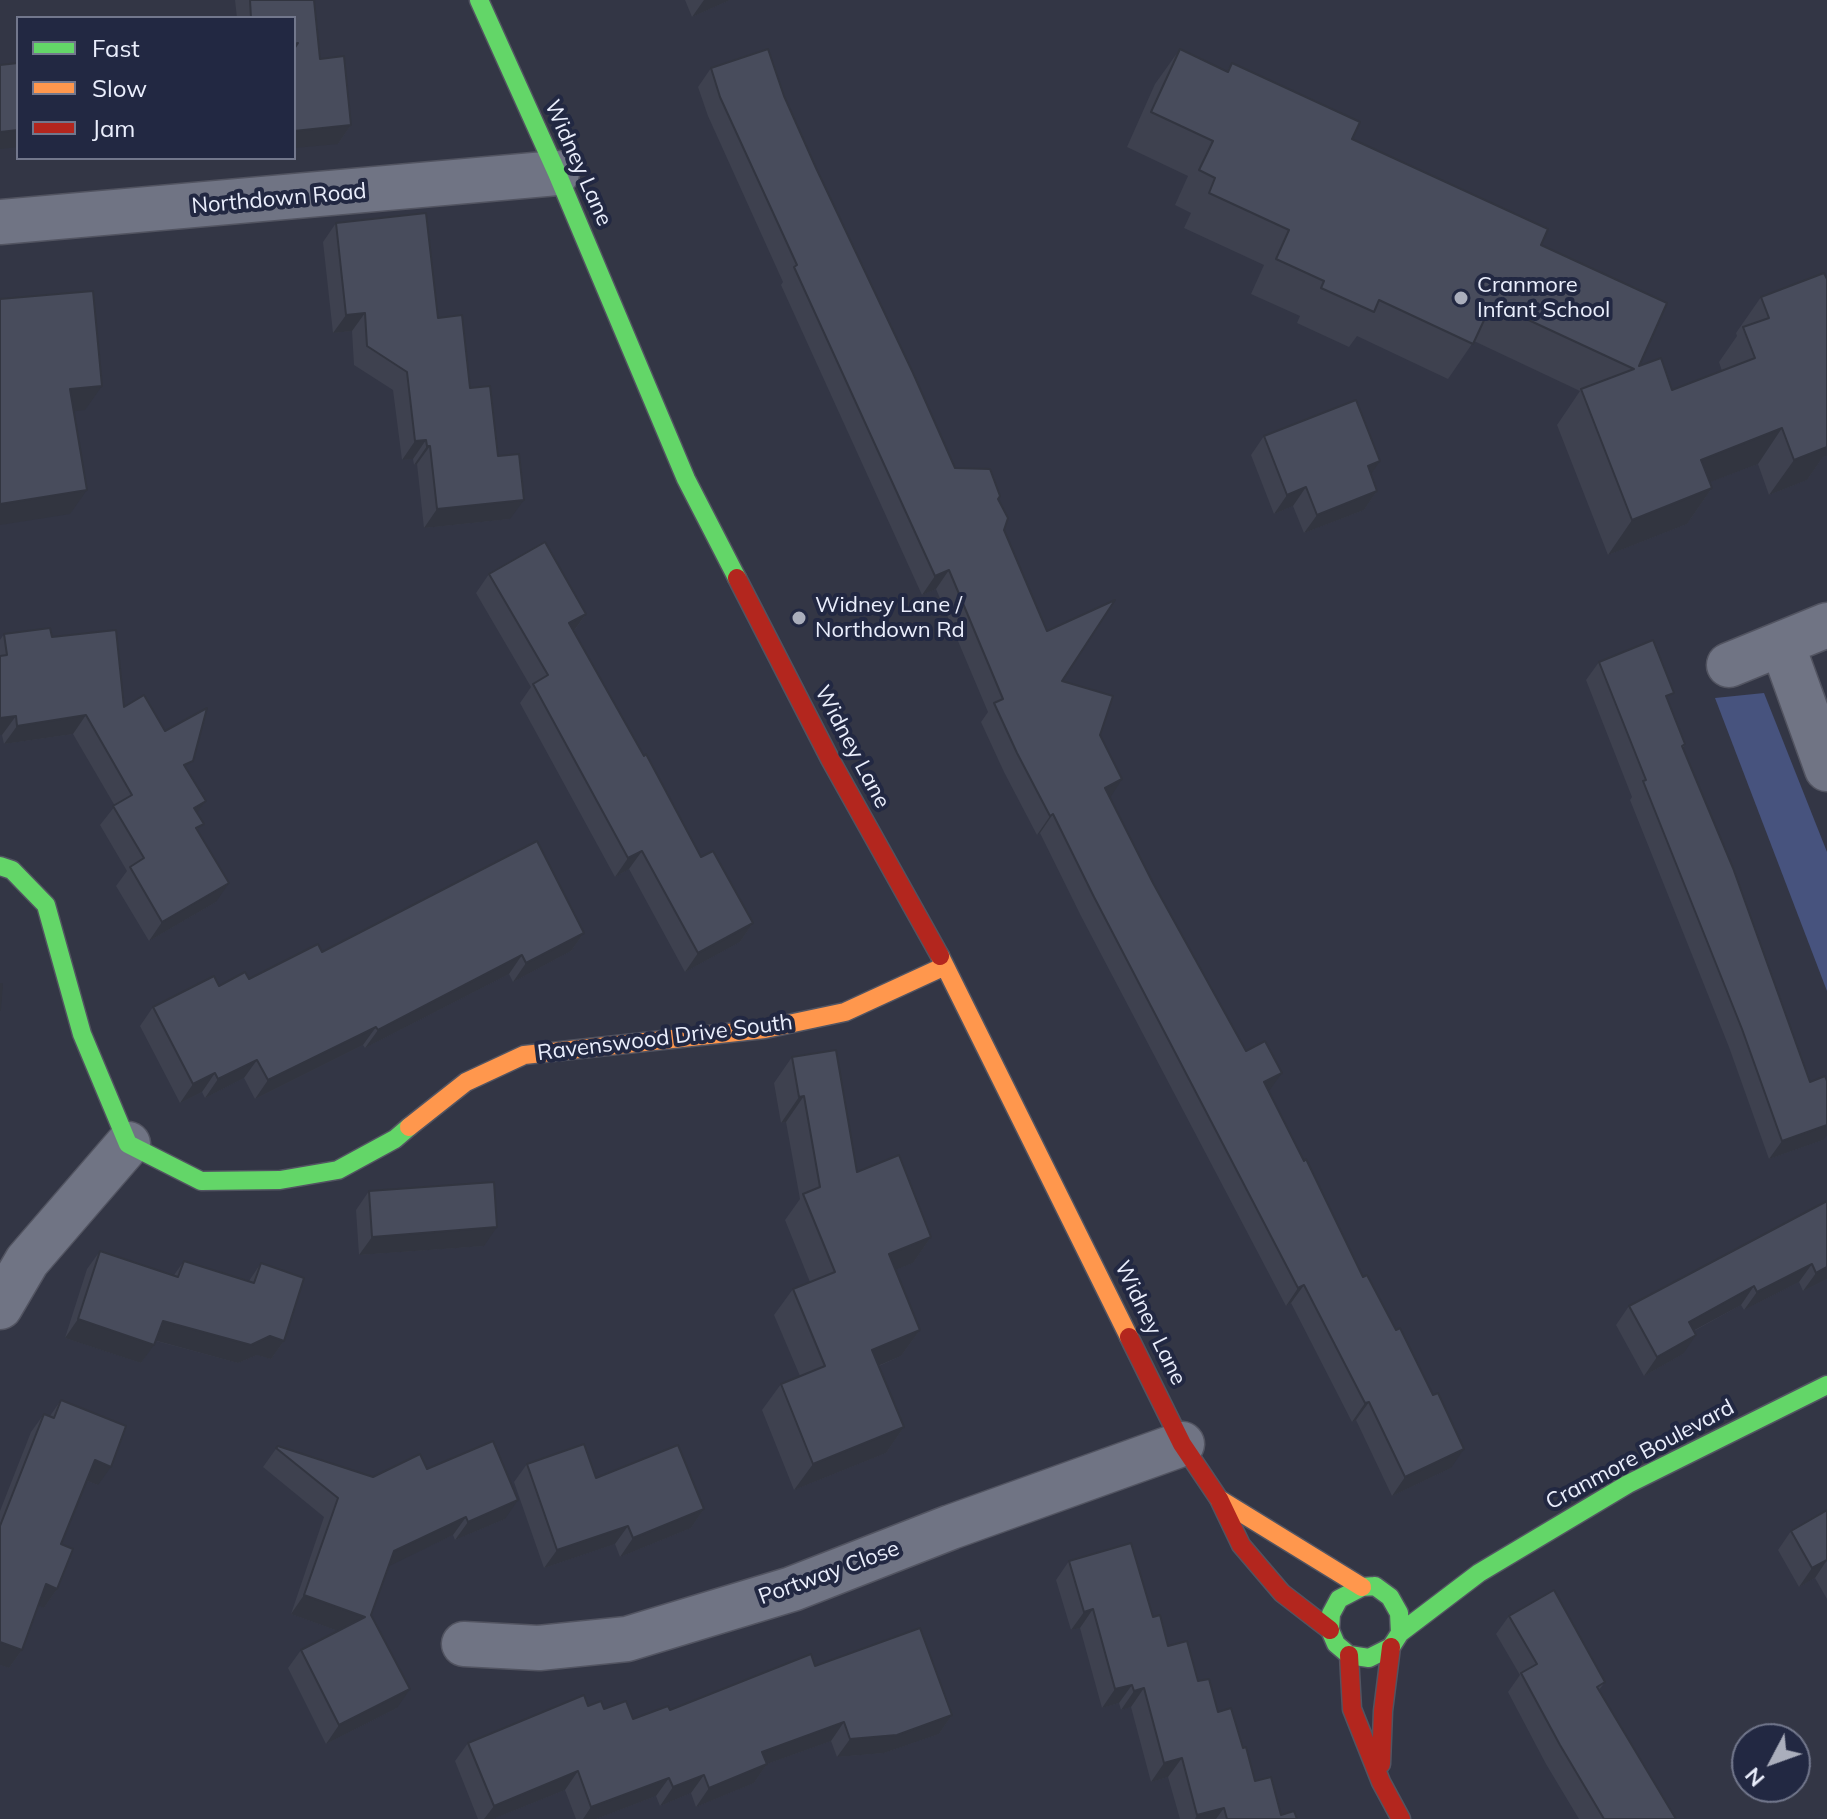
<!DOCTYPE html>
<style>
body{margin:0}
#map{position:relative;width:1827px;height:1819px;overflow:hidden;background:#333645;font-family:Mulish,sans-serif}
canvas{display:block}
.legend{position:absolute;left:16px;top:16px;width:280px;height:144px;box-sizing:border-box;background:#222842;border:2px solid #72778c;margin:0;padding:10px 14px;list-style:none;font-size:24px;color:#eaeefc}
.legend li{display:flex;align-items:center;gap:16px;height:40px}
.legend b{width:40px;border:2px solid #72778c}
.north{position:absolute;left:1731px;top:1723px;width:80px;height:80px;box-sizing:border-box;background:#222842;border:2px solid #72778c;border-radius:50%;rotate:229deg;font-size:22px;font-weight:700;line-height:32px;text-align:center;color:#eaeefc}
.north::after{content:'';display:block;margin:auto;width:28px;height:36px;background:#aaaebc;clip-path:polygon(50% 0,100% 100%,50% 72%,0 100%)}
</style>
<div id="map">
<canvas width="1827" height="1819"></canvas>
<ul class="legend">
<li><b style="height:10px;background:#63d668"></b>Fast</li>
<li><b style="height:10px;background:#ff974d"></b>Slow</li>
<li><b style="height:10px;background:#b3261e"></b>Jam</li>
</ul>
<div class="north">N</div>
</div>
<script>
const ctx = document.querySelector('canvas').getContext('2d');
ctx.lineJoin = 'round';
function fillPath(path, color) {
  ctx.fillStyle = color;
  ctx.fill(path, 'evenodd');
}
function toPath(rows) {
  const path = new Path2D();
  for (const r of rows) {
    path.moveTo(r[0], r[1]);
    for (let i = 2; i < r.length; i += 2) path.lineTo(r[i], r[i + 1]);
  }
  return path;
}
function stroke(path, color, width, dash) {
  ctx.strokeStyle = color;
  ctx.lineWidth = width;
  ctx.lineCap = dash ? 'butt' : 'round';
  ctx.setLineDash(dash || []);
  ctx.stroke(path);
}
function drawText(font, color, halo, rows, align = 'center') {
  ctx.font = font + ' Mulish,sans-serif';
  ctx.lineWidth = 8;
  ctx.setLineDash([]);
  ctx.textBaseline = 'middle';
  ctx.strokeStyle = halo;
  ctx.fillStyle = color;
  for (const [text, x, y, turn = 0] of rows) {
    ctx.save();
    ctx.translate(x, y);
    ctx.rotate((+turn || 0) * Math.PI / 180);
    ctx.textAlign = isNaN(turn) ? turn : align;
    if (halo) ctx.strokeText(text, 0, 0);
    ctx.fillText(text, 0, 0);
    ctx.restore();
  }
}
fillPath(toPath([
 [1764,693,1827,852,1827,991,1715,698]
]), '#47537e');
const street = toPath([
 [0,222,557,173],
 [1782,644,1827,769],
 [1729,665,1827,625],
 [0,1307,27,1261,128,1144],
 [464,1644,539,1648,627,1639,792,1589,951,1527,1182,1444]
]);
const fast = toPath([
 [479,0,557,173,686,479,737,578],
 [0,866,12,870,46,905,82,1034,128,1144,201,1181,280,1180,338,1170,395,1139,409,1127],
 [1375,1586,1390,1597,1399,1613,1400,1633,1391,1647,1369,1658,1349,1655,1336,1644,1330,1630,1331,1614,1339,1599,1362,1587,1375,1586],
 [1400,1633,1479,1573,1628,1484,1827,1385]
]);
const slow = toPath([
 [940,956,1129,1337],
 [409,1127,466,1082,524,1055,765,1029,845,1012,945,966],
 [1219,1499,1362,1587]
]);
const jam = toPath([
 [737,578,830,759,940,956],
 [1129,1337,1182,1444,1219,1499,1241,1545,1282,1593,1330,1630],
 [1349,1655,1352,1709,1381,1782,1401,1819],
 [1381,1764,1383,1711,1391,1647]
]);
stroke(street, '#525461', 47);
stroke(fast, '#525461', 21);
stroke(slow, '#525461', 21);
stroke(jam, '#525461', 21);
stroke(street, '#707484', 44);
stroke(fast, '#63d668', 18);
stroke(slow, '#ff974d', 18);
stroke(jam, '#b3261e', 18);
fillPath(toPath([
 [235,0,314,0,320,59,351,125,338,144,294,18,237,18],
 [685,0,730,0,692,17],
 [1180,49,1227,71,1232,63,1352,139,1541,245,1639,366,1672,390,1722,371,1719,362,1737,336,1736,333,1761,297,1827,279,1827,456,1823,457,1807,480,1769,495,1758,464,1710,482,1712,488,1687,524,1608,555,1557,425,1580,391,1474,341,1448,379,1357,336,1349,347,1297,323,1300,316,1251,294,1264,265,1184,228,1191,213,1175,205,1188,176,1127,147,1155,84],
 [711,68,784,96,816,168,955,468,998,499,1004,530,1062,681,1100,735,1110,798,1153,883,1269,1091,1451,1468,1392,1496,1356,1420,1352,1422,1291,1303,1286,1306,1081,916,1040,833,1037,835,1004,772,981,722,988,712,936,589,922,595,781,285,783,282,708,116,698,87],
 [336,223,438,318,470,388,498,456,510,519,424,528,417,464,414,465,413,459,402,460,393,390,354,365,352,331,333,333,323,242],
 [1264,436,1371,475,1377,491,1364,510,1304,533,1293,506,1274,514,1251,455],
 [489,574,586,614,574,631,701,857,753,923,740,942,685,972,629,869,615,877,520,703,531,687,476,593],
 [4,634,52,637,124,707,187,770,206,801,197,813,198,831,216,902,149,941,116,886,127,871,100,825,115,806,73,734,4,744,2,735,0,735,0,640],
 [1599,662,1668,701,1685,744,1683,748,1823,1140,1769,1159,1729,1047,1630,800,1632,797,1586,680],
 [584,933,571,951,513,982,509,974,365,1048,363,1045,255,1099,244,1078,205,1098,202,1092,180,1103,140,1026,153,1007,249,979,322,952],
 [792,1057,857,1172,931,1237,913,1263,895,1270,920,1330,901,1356,879,1366,904,1427,886,1453,794,1490,762,1410,781,1384,800,1376,774,1315,793,1289,810,1282,785,1220,800,1199,786,1122,781,1123,774,1083],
 [369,1191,484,1246,359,1255,356,1210],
 [1827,1201,1827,1279,1803,1291,1799,1282,1744,1310,1741,1305,1694,1331,1683,1354,1644,1376,1616,1325,1629,1306],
 [100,1251,174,1275,184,1261,249,1281,261,1263,284,1341,271,1359,257,1355,238,1363,156,1341,141,1363,65,1338,87,1269],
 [61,1400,98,1485,87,1481,61,1544,57,1589,44,1608,38,1605,22,1650,9,1668,0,1665,0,1511,31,1432,44,1414,50,1416],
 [278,1446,373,1477,427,1469,505,1519,455,1540,453,1535,388,1566,371,1615,397,1708,326,1744,288,1668,301,1650,338,1631,291,1614,324,1517,263,1467],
 [527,1464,596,1478,704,1509,691,1528,620,1557,615,1544,544,1568,514,1482],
 [1827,1510,1827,1599,1815,1578,1799,1587,1778,1550,1791,1531],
 [1069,1561,1153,1617,1168,1646,1198,1681,1243,1748,1255,1781,1281,1815,1297,1819,1180,1819,1168,1777,1151,1782,1131,1707,1121,1710,1119,1703,1102,1708,1080,1628,1071,1630,1056,1580],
 [1509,1616,1605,1682,1599,1690,1676,1819,1579,1819,1546,1764,1508,1692,1520,1675,1496,1634],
 [588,1706,604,1709,633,1719,670,1710,952,1715,939,1734,884,1753,837,1757,831,1741,767,1764,754,1783,696,1807,691,1793,660,1806,656,1796,596,1819,576,1819,565,1790,493,1819,478,1819,455,1761,468,1743]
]), '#3e414f');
fillPath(toPath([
 [704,0,730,0,692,17],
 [351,125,338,144,294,148,294,131],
 [18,130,18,147,0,149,0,132],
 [365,313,352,331,333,333,346,315],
 [102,386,85,410,53,414,70,389],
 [1782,428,1758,464,1676,495,1701,460],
 [1827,431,1827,456,1823,457,1807,480,1769,495,1794,460],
 [426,440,413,459,402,460,415,441],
 [427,446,430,446,417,464,414,465],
 [1380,461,1367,480,1368,466],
 [1306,487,1293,506,1274,514,1287,495],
 [1712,488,1687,524,1608,555,1632,520],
 [87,490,70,514,0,525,0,504],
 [1377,491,1364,510,1304,533,1317,515],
 [524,500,510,519,424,528,437,509],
 [949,570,936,589,922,595,935,576],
 [586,614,573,632,569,623],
 [86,715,73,734,4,744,17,726],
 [16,716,2,735,0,735,0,718],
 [1122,779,1110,798,1105,788],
 [206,801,193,819,194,808],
 [1053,814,1040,833,1037,835,1050,816],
 [642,851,629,869,615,877,628,858],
 [229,883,216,902,149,941,162,922],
 [753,923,740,942,685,972,698,953],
 [584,933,571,951,513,982,526,963],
 [522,955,509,974,365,1048,378,1030],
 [376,1027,363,1045,255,1099,268,1080],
 [257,1060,244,1078,205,1098,218,1079],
 [215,1073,202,1092,180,1103,193,1084],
 [1282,1073,1269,1091,1264,1082],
 [804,1096,786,1122,781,1123,799,1097],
 [1827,1125,1827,1135,1823,1140,1769,1159,1782,1141],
 [497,1227,484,1246,359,1255,372,1237],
 [931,1237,913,1263,870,1280,889,1254],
 [1812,1264,1799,1282,1744,1310,1757,1292],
 [1827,1267,1827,1279,1803,1291,1816,1273],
 [1304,1285,1291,1303,1286,1306,1298,1288],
 [1754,1286,1741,1305,1676,1340,1689,1322],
 [78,1319,154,1345,141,1363,65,1338],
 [163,1321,270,1336,284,1341,271,1359,257,1355,238,1363,150,1339],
 [920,1330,901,1356,854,1376,872,1350],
 [1696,1335,1683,1354,1644,1376,1657,1357],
 [1369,1402,1356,1420,1352,1422,1365,1403],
 [904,1427,886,1453,794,1490,813,1464],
 [1464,1449,1451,1468,1392,1496,1405,1477],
 [95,1460,111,1467,98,1485,82,1479],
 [518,1500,505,1519,455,1540,468,1522],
 [704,1509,691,1528,620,1557,633,1538],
 [466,1517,453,1535,381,1570,394,1551],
 [628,1526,615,1544,544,1568,557,1550],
 [1827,1560,1815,1578,1799,1587,1812,1568],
 [46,1584,57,1589,44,1608,33,1603],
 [304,1595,365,1617,352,1636,291,1614],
 [1093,1609,1080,1628,1071,1630,1084,1612],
 [0,1642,22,1650,9,1668,0,1665],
 [1132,1685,1119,1703,1102,1708,1115,1689],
 [1144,1688,1131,1707,1121,1710,1134,1691],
 [410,1689,397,1708,326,1744,339,1725],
 [952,1715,939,1734,884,1753,837,1757,850,1739],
 [844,1722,831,1741,767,1764,754,1783,696,1807,709,1788,762,1752],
 [1182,1758,1168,1777,1151,1782,1164,1763],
 [578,1771,565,1790,493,1819,484,1819,494,1806],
 [704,1775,691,1793,660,1806,673,1787],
 [669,1778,656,1796,596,1819,583,1819,591,1807],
 [1224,1808,1216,1819,1195,1819,1197,1815]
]), '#323540');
const building = toPath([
 [250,0,314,0,320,59,344,56,351,125,294,131,294,49,298,43,294,44,294,18,251,18,250,0],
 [768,49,784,96,816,168,913,373,955,468,990,469,1000,496,998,499,1008,518,1004,530,1047,631,1115,600,1062,681,1113,696,1100,735,1122,779,1105,788,1153,883,1246,1051,1265,1041,1282,1073,1264,1082,1304,1161,1306,1159,1363,1277,1367,1275,1396,1330,1400,1328,1433,1395,1438,1393,1464,1449,1405,1477,1369,1402,1365,1403,1304,1285,1298,1288,1094,897,1053,814,1050,816,1017,753,994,703,1003,699,949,570,935,576,794,267,797,265,720,97,711,68,768,49],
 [1180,49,1228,72,1232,63,1360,122,1352,139,1548,229,1541,245,1667,303,1639,366,1661,358,1672,390,1755,358,1743,327,1769,318,1761,297,1824,273,1827,279,1827,447,1794,460,1782,428,1701,460,1712,488,1632,520,1581,389,1634,369,1492,303,1473,344,1379,300,1374,312,1321,288,1324,281,1276,259,1289,230,1209,193,1215,178,1199,170,1213,141,1151,112,1180,49],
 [18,63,18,130,0,132,0,65,18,63],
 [426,213,438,318,462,315,470,388,490,386,498,456,519,454,524,500,437,509,430,446,427,446,426,440,415,441,407,372,367,346,365,313,346,315,336,223,426,213],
 [93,291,102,386,70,389,87,490,0,504,0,299,93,291],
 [1356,400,1380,461,1368,466,1377,491,1317,515,1306,487,1287,495,1264,436,1356,400],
 [545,542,586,614,569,623,644,756,646,754,701,857,713,851,753,923,698,953,642,851,628,858,533,684,548,675,489,574,545,542],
 [50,628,52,637,116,630,124,707,144,695,165,731,207,708,193,761,184,765,206,801,194,808,204,824,196,828,229,883,162,922,130,867,144,858,113,806,132,795,86,715,17,726,16,716,0,718,0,656,7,655,4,634,50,628],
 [1653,640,1674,693,1666,696,1685,744,1682,746,1733,868,1810,1082,1825,1076,1827,1081,1827,1125,1782,1141,1742,1029,1643,781,1646,780,1599,662,1653,640],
 [537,841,584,933,526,963,522,955,378,1030,376,1027,268,1080,257,1060,218,1079,215,1073,193,1084,153,1007,214,976,219,986,245,972,249,979,318,944,322,952,537,841],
 [0,984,2,984,0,1010,0,984],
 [836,1050,857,1172,899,1155,931,1237,889,1254,920,1330,872,1350,904,1427,813,1464,781,1384,825,1366,793,1289,835,1272,803,1194,820,1187,804,1096,799,1097,792,1057,836,1050],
 [494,1182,497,1227,372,1237,369,1191,494,1182],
 [1827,1201,1827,1267,1816,1273,1812,1264,1757,1292,1754,1286,1689,1322,1696,1335,1657,1357,1629,1306,1827,1201],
 [100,1251,178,1277,184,1261,254,1283,261,1263,304,1278,284,1341,270,1336,251,1345,163,1321,154,1345,78,1319,100,1251],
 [61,1400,126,1426,111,1467,95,1460,61,1544,73,1549,57,1589,46,1584,22,1650,0,1642,0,1526,44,1414,54,1418,61,1400],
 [493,1441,518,1500,468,1522,466,1517,394,1551,371,1615,410,1689,339,1725,301,1650,365,1617,304,1595,338,1498,276,1448,278,1446,373,1477,420,1454,427,1469,493,1441],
 [584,1444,596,1478,678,1445,704,1509,633,1538,628,1526,557,1550,527,1464,584,1444],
 [1827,1510,1827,1560,1812,1568,1791,1531,1827,1510],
 [1131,1543,1153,1617,1160,1615,1168,1646,1187,1641,1198,1681,1209,1679,1218,1712,1231,1708,1243,1748,1246,1747,1255,1781,1271,1777,1281,1815,1294,1811,1297,1819,1227,1819,1224,1808,1197,1815,1182,1758,1164,1763,1144,1688,1134,1691,1132,1685,1115,1689,1093,1609,1084,1612,1069,1561,1131,1543],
 [1554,1590,1605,1682,1597,1687,1676,1819,1604,1819,1560,1745,1521,1673,1537,1664,1509,1616,1554,1590],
 [920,1628,952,1715,897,1735,850,1739,844,1722,762,1752,767,1764,709,1788,704,1775,673,1787,669,1778,591,1807,578,1771,494,1806,468,1743,584,1695,588,1706,601,1701,604,1709,626,1701,633,1719,668,1706,670,1710,811,1654,815,1666,920,1628]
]);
fillPath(building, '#484c5c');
stroke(building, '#323540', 2);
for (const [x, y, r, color] of [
 [1461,298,8,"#aaaebc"],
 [799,618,8,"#aaaebc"]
]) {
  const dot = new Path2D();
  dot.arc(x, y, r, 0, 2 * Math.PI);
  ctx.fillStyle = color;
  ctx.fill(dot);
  stroke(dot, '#222842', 3);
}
drawText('22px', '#eaeefc', '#222842', [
 ["Widney Lane",578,163,66],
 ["Northdown Road",279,199,-5],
 ["Widney Lane",852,747,62],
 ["Ravenswood Drive South",665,1038,-7],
 ["Widney Lane",1150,1323,64],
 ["Cranmore Boulevard",1640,1455,-28],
 ["Portway Close",829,1573,-20]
]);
drawText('22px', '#eaeefc', '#222842', [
 ["Cranmore",1477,285],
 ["Infant School",1477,310],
 ["Widney Lane /",815,605],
 ["Northdown Rd",815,630]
], 'left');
</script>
